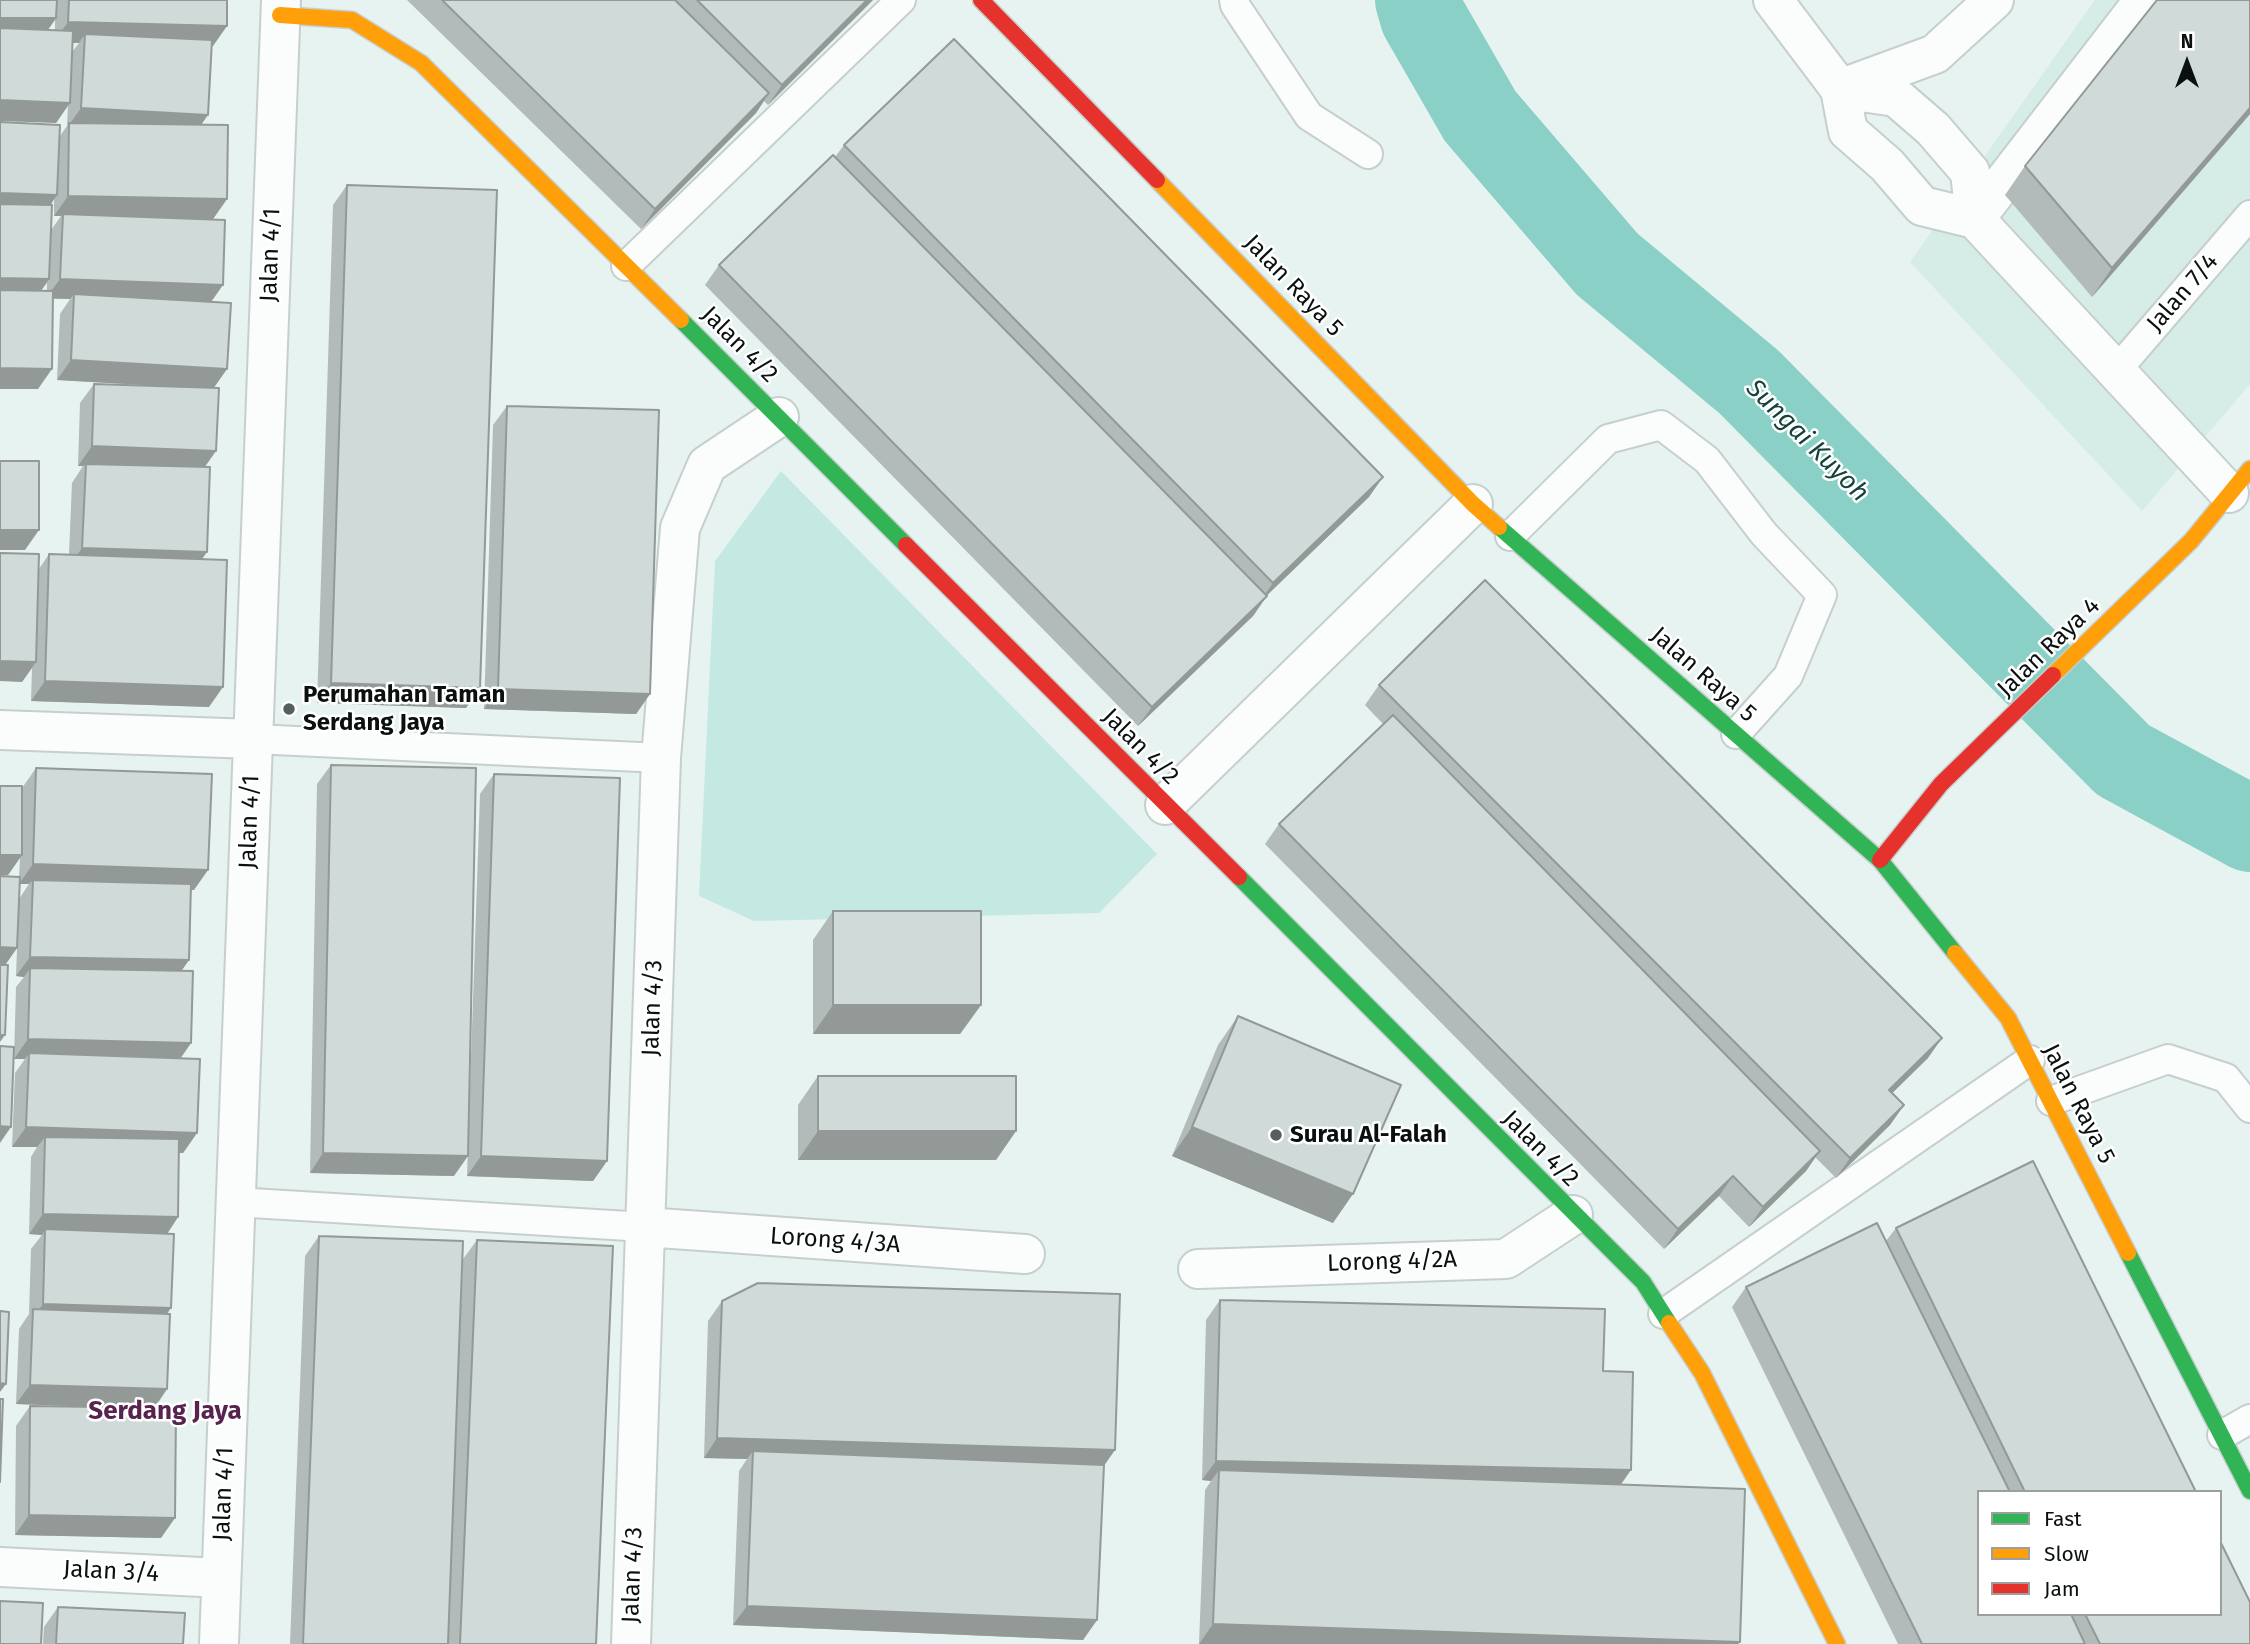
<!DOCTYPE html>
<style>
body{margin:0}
#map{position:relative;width:2250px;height:1644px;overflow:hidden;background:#e7f3f0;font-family:"Fira Sans",sans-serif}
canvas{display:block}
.legend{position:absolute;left:1977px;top:1490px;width:245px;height:126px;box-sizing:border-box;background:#fff;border:2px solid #9d9f9f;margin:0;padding:9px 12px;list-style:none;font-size:21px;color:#09100f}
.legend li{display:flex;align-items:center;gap:14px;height:35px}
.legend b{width:35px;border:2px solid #9d9f9f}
.north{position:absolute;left:2152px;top:28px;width:70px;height:70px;-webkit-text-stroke:5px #fff;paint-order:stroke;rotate:0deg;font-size:19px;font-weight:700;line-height:28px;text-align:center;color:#09100f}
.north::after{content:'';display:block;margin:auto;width:24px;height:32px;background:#09100f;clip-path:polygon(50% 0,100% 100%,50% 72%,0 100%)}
</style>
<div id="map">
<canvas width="2250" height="1644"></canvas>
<ul class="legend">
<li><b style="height:9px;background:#30b455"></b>Fast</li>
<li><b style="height:9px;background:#ff9f0a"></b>Slow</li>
<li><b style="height:9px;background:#e5322d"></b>Jam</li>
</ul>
<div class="north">N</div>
</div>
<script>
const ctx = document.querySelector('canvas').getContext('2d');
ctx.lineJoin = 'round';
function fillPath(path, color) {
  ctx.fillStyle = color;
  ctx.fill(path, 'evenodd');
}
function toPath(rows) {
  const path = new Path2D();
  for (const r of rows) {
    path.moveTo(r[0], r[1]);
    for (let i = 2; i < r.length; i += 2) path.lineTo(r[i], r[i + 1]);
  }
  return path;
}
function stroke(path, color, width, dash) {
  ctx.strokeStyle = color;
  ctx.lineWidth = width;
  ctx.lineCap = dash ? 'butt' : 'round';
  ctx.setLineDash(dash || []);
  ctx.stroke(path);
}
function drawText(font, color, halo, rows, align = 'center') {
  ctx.font = font + ' "Fira Sans",sans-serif';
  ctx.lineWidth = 5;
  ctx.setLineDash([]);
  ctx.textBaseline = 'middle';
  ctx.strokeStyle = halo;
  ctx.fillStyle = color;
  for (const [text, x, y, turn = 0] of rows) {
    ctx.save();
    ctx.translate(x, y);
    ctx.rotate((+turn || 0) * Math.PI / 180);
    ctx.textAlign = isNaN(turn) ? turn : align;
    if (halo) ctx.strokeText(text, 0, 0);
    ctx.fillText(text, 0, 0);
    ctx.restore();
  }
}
fillPath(toPath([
 [2095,0,2250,0,2250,384,2142,511,1910,262]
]), '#d5ece7');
fillPath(toPath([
 [781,471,1157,854,1099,913,754,921,699,896,715,561]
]), '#c4e9e3');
stroke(toPath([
 [1418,0,1423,17,1480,116,1607,264,1749,382,2123,760,2250,829]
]), '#8bd0c7', 86);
const lane = toPath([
 [1234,0,1235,5,1309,116,1368,154],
 [626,266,901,0],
 [2116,371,2250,215],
 [1510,536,1608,439,1661,425,1707,460,1764,534,1822,595,1788,676,1736,734],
 [253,739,661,758],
 [2051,1101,2168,1059,2226,1078,2250,1108],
 [235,1202,645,1227],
 [1663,1314,2030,1060],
 [2222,1435,2250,1419]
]);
const street = toPath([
 [1773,0,1840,89,1848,131,1887,165,1922,206,1975,219,2229,493],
 [1845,87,1935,54,1994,0],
 [1840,89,1896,97,1933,129,1970,172,1975,219],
 [1975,219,2144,0],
 [0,730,253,739],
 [1165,805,1473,504],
 [645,1227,1025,1254],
 [1198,1269,1506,1259,1573,1215],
 [0,1567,221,1578],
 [219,1644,281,0],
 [631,1644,661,758,680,528,707,465,779,417]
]);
const fast = toPath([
 [681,320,906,545],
 [1499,527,1880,860,1955,953],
 [1239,877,1643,1282,1669,1323],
 [2128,1253,2250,1491]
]);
const slow = toPath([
 [280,15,352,20,421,63,681,320],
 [1157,180,1473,504,1499,527],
 [2053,675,2191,541,2250,469],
 [1955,953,2008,1018,2128,1253],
 [1669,1323,1702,1373,1837,1644]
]);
const jam = toPath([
 [981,0,1157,180],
 [906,545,1239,877],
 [1880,860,1941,784,2053,675]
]);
stroke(lane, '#c6cfcd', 32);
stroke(street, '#c6cfcd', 42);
stroke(fast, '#c6cfcd', 19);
stroke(slow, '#c6cfcd', 19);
stroke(jam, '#c6cfcd', 19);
stroke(lane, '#fbfdfd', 28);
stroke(street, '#fbfdfd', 38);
stroke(fast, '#30b455', 16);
stroke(slow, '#ff9f0a', 16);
stroke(jam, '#e5322d', 16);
fillPath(toPath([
 [0,0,227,0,213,46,211,46,201,125,227,199,213,219,181,218,211,302,227,369,213,388,205,467,202,559,209,707,31,701,32,668,22,682,39,569,49,554,69,554,72,483,83,466,78,466,80,403,94,384,179,387,57,380,60,314,70,299,53,299,38,389,0,389,60,136,67,126,68,105,56,123],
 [55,20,55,30,48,30],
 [72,43,79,43,72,52],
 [54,199,54,216,61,216,51,230,51,205],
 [47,283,47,291,41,291],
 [407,0,873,0,768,105,764,101,756,113,641,229],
 [2250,114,2092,297,2005,195,2025,166],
 [844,145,1369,497,1266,596,1253,616,1138,726,705,285,719,265,835,157],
 [347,185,480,688,466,708,317,703,333,205],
 [507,406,650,694,636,714,484,709,493,425],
 [1379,685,1928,1058,1892,1093,1904,1105,1890,1125,1836,1178,1815,1157,1806,1171,1749,1227,1719,1196,1664,1249,1265,844,1279,824,1383,724,1365,705],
 [331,765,454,1176,310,1173,317,784],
 [36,768,194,890,191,890,189,960,181,971,191,1043,180,1059,197,1133,183,1153,179,1153,178,1217,167,1234,167,1389,155,1408,161,1538,15,1535,16,1426,30,1406,72,1406,16,1404,19,1329,29,1314,31,1249,42,1235,29,1234,31,1157,37,1147,12,1147,15,1073,25,1059,14,1059,16,987,24,977,16,976,18,924,17,948,5,965,0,876,19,877,20,858,8,875,22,788],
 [20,884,29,884,19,899],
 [494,774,607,1161,593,1181,467,1176,480,794],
 [833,911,981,1005,960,1034,813,1034,813,940],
 [1238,1016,1333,1223,1172,1156,1218,1045],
 [818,1076,1016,1131,996,1160,798,1160,798,1105],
 [1896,1228,2196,1492,1979,1492,1979,1614,2220,1614,2250,1644,1898,1644,1732,1307,1746,1287,1886,1241],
 [319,1236,455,1447,463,1259,477,1240,596,1644,290,1644,305,1256],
 [1220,1300,1603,1371,1621,1484,1740,1642,1738,1644,1199,1644,1205,1490,1211,1481,1202,1480,1206,1320],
 [722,1301,1103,1467,1097,1620,1083,1640,733,1625,739,1471,747,1459,704,1458,708,1321],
 [58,1607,183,1644,43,1644,44,1627]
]), '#b3bbba');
fillPath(toPath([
 [867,0,873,0,768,105,782,85],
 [0,18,56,18,42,38,0,38],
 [68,22,227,26,213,46,84,43,85,34,79,43,54,42],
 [769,93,756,113,641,229,655,209],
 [0,100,70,103,56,123,0,121],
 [81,108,208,115,194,135,69,125],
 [2250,108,2250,114,2092,297,2112,268],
 [0,193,57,195,43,215,0,214],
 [68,196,227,199,213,219,63,216,63,214,61,216,54,216],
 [0,278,49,279,35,299,0,298],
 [60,279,223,285,209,305,74,294,70,299,46,298],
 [71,360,227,369,213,389,57,380],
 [0,368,52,369,38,389,0,389],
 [92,446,216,451,202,471,86,464,83,466,78,466],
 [1383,477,1369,497,1259,603,1273,583],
 [0,530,39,530,25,550,0,550],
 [82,548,207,552,193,572,68,568],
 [1267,596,1253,616,1138,726,1152,707],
 [0,661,36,662,22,682,0,681],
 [45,681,223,687,209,707,31,701],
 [331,683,480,688,466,708,317,703],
 [498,689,650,694,636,714,484,709],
 [0,855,22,855,8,875,0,875],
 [33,864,208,870,194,890,33,884,33,880,29,884,19,884],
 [0,947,17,948,3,968,0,968],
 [30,957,189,960,175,980,30,968,24,977,16,976],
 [833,1005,981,1005,960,1034,813,1034],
 [0,1035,5,1035,0,1042],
 [1942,1038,1928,1058,1875,1110,1889,1090],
 [28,1039,191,1043,177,1063,29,1053,25,1059,14,1059],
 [1904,1105,1890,1125,1836,1178,1850,1158],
 [0,1126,11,1127,0,1143],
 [26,1127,197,1133,183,1153,44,1148,45,1137,37,1147,12,1147],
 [1192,1127,1353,1194,1333,1223,1172,1156],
 [818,1131,1016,1131,996,1160,798,1160],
 [1820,1151,1806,1171,1749,1227,1763,1207],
 [323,1153,468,1156,454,1176,310,1173],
 [481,1156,607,1161,593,1181,467,1176],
 [1733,1176,1719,1196,1664,1249,1678,1229],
 [43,1214,178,1217,165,1237,45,1229,42,1235,29,1234],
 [43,1304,171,1308,157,1328,32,1319],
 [0,1383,6,1384,0,1392],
 [30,1385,167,1389,153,1409,16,1404],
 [717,1438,1115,1450,1101,1470,753,1451,747,1459,704,1458],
 [1216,1461,1631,1470,1617,1490,1219,1470,1211,1481,1202,1480],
 [29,1515,175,1518,161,1538,15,1535],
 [747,1606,1097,1620,1083,1640,733,1625],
 [1213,1624,1740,1642,1738,1644,1199,1644]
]), '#929997');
const building = toPath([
 [0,0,57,0,56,18,0,18,0,0],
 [69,0,227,0,227,26,68,22,69,0],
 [442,0,675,0,769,93,655,209,442,0],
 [697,0,867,0,782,85,697,0],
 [2157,0,2250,0,2250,108,2112,268,2025,166,2157,0],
 [0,28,73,31,70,103,0,100,0,28],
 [85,34,212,40,208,115,81,108,85,34],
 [954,39,1383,477,1273,583,844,145,954,39],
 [0,122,60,125,57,195,0,193,0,122],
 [69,123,228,125,227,199,68,196,69,123],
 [833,155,1267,596,1152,707,719,265,833,155],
 [347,185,497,190,480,688,331,683,347,185],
 [0,204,52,205,49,279,0,278,0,204],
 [63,214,225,220,223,285,60,279,63,214],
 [0,290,53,291,52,369,0,368,0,290],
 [74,294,231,303,227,369,71,360,74,294],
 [94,384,219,388,216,451,92,446,94,384],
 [507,406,659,410,650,694,498,689,507,406],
 [0,461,39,461,39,530,0,530,0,461],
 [86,464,210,467,207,552,82,548,86,464],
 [0,553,39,554,36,662,0,661,0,553],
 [49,554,227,560,223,687,45,681,49,554],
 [1485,580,1942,1038,1889,1090,1904,1105,1850,1158,1379,685,1485,580],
 [1393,715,1820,1151,1763,1207,1733,1176,1678,1229,1279,824,1393,715],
 [331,765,476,768,468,1156,323,1153,331,765],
 [36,768,212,774,208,870,33,864,36,768],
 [494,774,620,778,607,1161,481,1156,494,774],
 [0,786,22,786,22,855,0,855,0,786],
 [0,876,20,877,17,948,0,947,0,876],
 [33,880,191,884,189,960,30,957,33,880],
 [833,911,981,911,981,1005,833,1005,833,911],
 [0,965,8,965,5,1035,0,1035,0,965],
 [30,968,193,971,191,1043,28,1039,30,968],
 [1238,1016,1401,1085,1353,1194,1192,1127,1238,1016],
 [0,1046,14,1047,11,1127,0,1126,0,1046],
 [29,1053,200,1059,197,1133,26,1127,29,1053],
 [818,1076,1016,1076,1016,1131,818,1131,818,1076],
 [45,1137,179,1139,178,1217,43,1214,45,1137],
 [2033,1161,2196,1492,2025,1492,1896,1228,2033,1161],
 [1877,1223,2010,1492,1979,1492,1979,1614,2071,1614,2085,1644,1922,1644,1746,1287,1877,1223],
 [45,1229,174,1234,171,1308,43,1304,45,1229],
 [319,1236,463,1241,448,1644,303,1644,319,1236],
 [477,1240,613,1246,596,1644,460,1644,477,1240],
 [758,1283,1120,1294,1115,1450,717,1438,722,1301,758,1283],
 [1220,1300,1605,1309,1603,1371,1633,1372,1631,1470,1216,1461,1220,1300],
 [33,1309,170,1314,167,1389,30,1385,33,1309],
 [0,1311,9,1312,6,1384,0,1383,0,1311],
 [0,1399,3,1399,0,1482,0,1399],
 [30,1406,176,1408,175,1518,29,1515,30,1406],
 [753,1451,1104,1465,1097,1620,747,1606,753,1451],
 [1219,1470,1745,1489,1740,1642,1213,1624,1219,1470],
 [2220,1541,2250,1602,2250,1644,2100,1644,2085,1614,2220,1614,2220,1541],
 [0,1601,43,1603,41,1644,0,1644,0,1601],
 [58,1607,185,1613,183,1644,56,1644,58,1607]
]);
fillPath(building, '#d0dad8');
stroke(building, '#929997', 2);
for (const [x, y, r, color] of [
 [289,709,7,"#575f5e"],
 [1276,1135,7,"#575f5e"]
]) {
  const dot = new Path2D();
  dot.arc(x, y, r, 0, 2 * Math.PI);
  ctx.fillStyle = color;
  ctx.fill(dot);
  stroke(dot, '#fff', 2.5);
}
drawText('24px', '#09100f', '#fff', [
 ["Jalan 4/1",271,255,-88],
 ["Jalan Raya 5",1293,286,46],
 ["Jalan 7/4",2183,293,-49],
 ["Jalan 4/2",739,345,45],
 ["Jalan Raya 4",2049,648,-44],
 ["Jalan Raya 5",1703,675,41],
 ["Jalan 4/2",1140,747,45],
 ["Jalan 4/1",250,822,-88],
 ["Jalan 4/3",653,1008,-88],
 ["Jalan Raya 5",2078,1104,63],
 ["Jalan 4/2",1540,1149,45],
 ["Lorong 4/3A",835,1241,4],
 ["Lorong 4/2A",1392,1262,-2],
 ["Jalan 4/1",224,1494,-88],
 ["Jalan 3/4",111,1572,3],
 ["Jalan 4/3",633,1575,-88]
]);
drawText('bold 24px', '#09100f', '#fff', [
 ["Perumahan Taman",303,695],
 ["Serdang Jaya",303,723],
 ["Surau Al-Falah",1290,1135]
], 'left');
drawText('italic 26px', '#16423c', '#fff', [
 ["Sungai Kuyoh",1807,441,45]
]);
drawText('bold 26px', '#58234f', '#fff', [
 ["Serdang Jaya",165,1412]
]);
</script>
